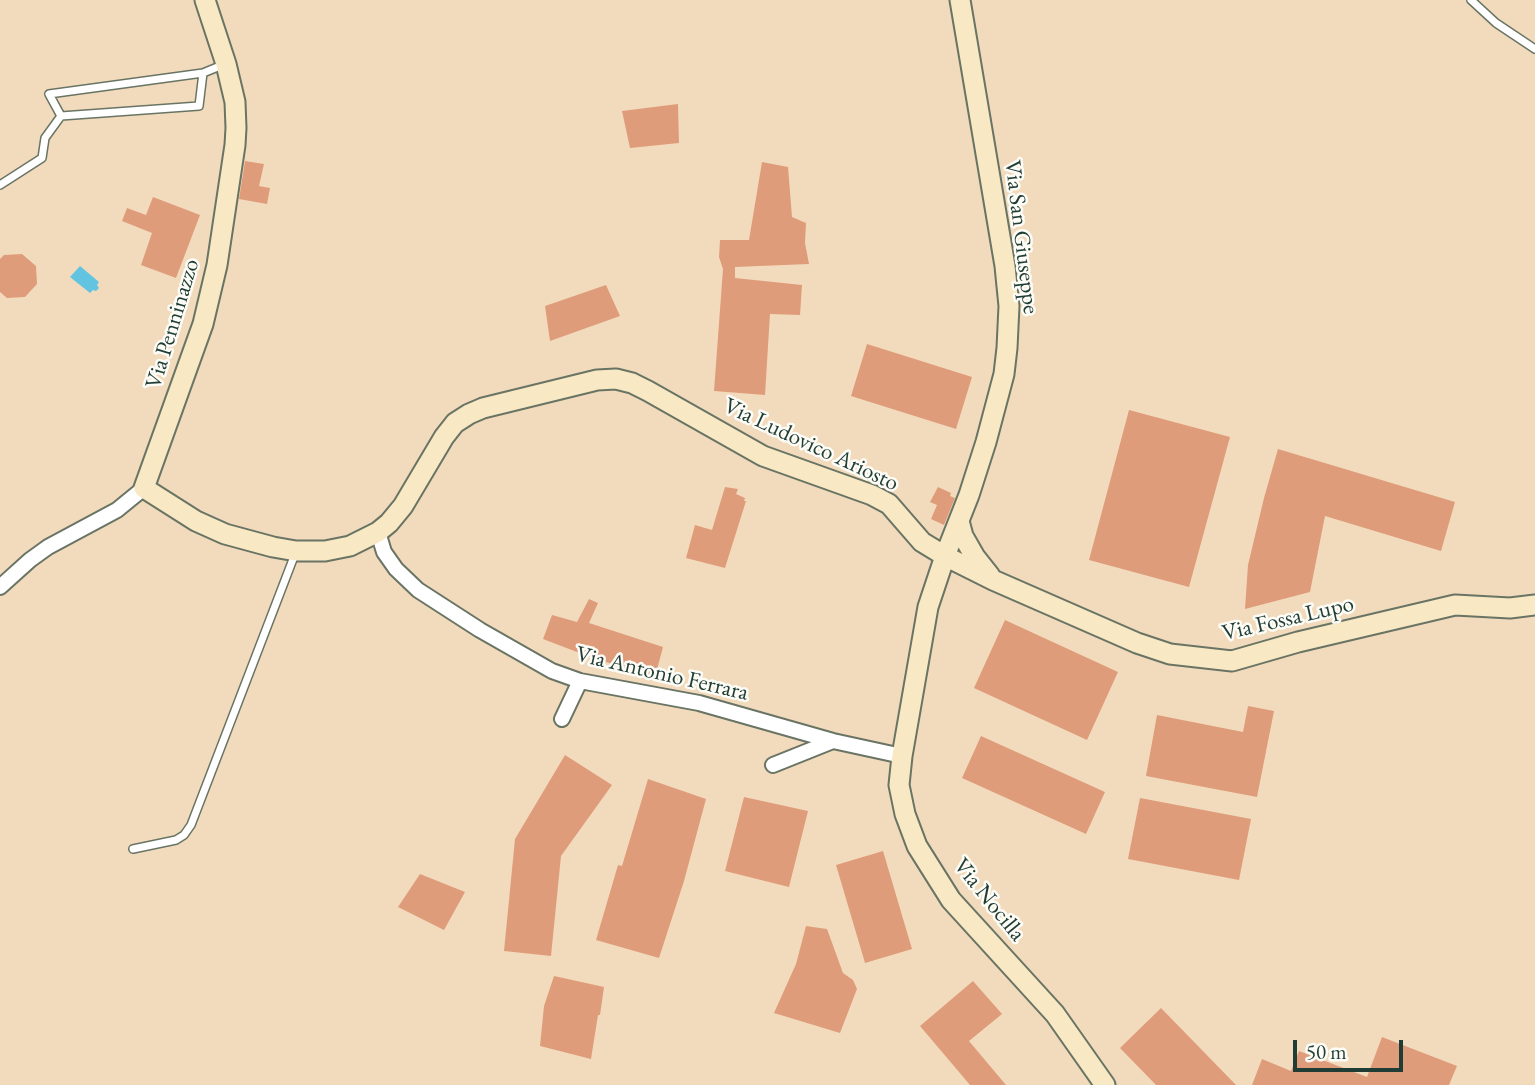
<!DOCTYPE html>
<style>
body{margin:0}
#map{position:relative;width:1535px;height:1085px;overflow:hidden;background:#f2dbbc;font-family:"EB Garamond",serif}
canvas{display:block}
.scale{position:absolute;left:1293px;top:1040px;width:110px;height:32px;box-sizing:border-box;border:4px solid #1f3d34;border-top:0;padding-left:9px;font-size:21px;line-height:24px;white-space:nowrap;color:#1f3d34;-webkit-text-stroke:5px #fdfcf7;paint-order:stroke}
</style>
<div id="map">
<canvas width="1535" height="1085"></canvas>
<div class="scale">50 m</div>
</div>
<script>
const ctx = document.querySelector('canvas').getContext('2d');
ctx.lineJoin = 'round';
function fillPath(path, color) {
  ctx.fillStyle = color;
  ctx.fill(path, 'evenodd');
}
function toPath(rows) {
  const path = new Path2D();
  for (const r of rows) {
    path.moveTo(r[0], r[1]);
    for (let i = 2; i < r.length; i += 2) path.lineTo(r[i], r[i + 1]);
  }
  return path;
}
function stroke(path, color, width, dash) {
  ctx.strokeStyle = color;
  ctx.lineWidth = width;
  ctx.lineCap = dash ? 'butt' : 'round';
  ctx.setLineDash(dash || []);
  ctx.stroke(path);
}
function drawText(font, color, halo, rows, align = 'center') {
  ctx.font = font + ' "EB Garamond",serif';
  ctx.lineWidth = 5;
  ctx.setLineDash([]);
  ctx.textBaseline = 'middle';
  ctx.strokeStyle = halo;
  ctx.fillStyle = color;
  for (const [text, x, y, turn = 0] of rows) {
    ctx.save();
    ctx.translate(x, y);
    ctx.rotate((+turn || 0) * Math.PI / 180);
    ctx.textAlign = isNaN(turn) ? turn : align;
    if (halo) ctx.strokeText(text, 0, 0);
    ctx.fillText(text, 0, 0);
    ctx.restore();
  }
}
fillPath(toPath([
 [80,266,99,282,97,285,99,288,96,291,93,290,90,293,70,277]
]), '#62c4e0');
fillPath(toPath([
 [678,104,679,143,630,148,622,111],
 [245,161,264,164,259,186,270,188,267,204,239,199],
 [762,162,788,167,792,217,806,223,805,243,809,264,735,267,735,278,802,285,800,315,770,314,765,395,714,391,723,269,719,257,720,240,749,240],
 [153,197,200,215,176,278,141,265,152,233,122,221,127,208,146,215],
 [22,254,36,266,37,284,25,297,7,298,0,292,0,259,4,255],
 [606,285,620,316,550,341,545,306],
 [867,344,972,377,956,429,851,396],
 [1129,410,1230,437,1189,587,1089,560],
 [1278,449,1455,502,1441,551,1325,516,1310,592,1245,609,1248,565,1264,498],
 [725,487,738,489,736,494,745,498,744,501,746,501,725,568,686,558,695,525,712,530],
 [938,487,951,493,950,496,955,498,944,525,931,519,937,505,930,502],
 [589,599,598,603,589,623,663,647,655,677,590,657,543,639,552,615,577,622],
 [1005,620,1118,672,1087,740,974,688],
 [1248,706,1274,711,1257,797,1146,776,1157,715,1243,732],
 [981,736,1105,792,1086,834,962,778],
 [565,755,612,785,561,856,551,956,504,951,515,839],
 [648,779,706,799,684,881,659,958,596,940,618,865,622,866],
 [744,797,808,811,789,887,725,871],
 [1140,798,1251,819,1239,880,1128,859],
 [883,851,912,949,865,963,836,865],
 [420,874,465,892,444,930,398,907],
 [806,926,827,929,843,973,853,980,857,989,840,1033,774,1013,796,964],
 [554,976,604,987,600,1015,598,1015,591,1059,540,1046,544,1006],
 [973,981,1002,1014,969,1041,1006,1085,970,1085,920,1026],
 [1161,1008,1236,1085,1156,1085,1120,1048],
 [1382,1037,1457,1066,1449,1085,1252,1085,1262,1059,1291,1071,1299,1051,1367,1077]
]), '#df9c7b');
const lane = toPath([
 [1471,0,1496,23,1535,49],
 [61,116,199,106,203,73],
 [0,185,42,158,45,138,61,116,49,94,203,73,225,64],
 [133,849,176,840,184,835,191,825,295,554]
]);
const street = toPath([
 [378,532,384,552,396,569,418,590,480,630,552,671,580,681,699,703,833,741,902,756],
 [0,587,30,560,48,547,117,510,144,488],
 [562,719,580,681],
 [773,765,833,741]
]);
const secondary = toPath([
 [205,0,226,64,235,102,236,128,235,145,217,265,203,324,144,488,196,521,225,534,273,547,296,551,325,551,350,546,378,532,389,523,403,506,444,437,455,423,469,414,483,408,597,380,616,379,632,383,648,391,763,456,872,495,889,504,922,542,945,556,993,580,1137,643,1170,654,1232,661,1298,642,1455,605,1510,608,1535,605],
 [960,0,1005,266,1009,306,1007,348,1004,374,986,442,969,495,945,556,928,607,902,756,899,785,905,814,917,846,951,900,1055,1014,1105,1085],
 [959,521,963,536,975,557,990,576]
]);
stroke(lane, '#697464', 10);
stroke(street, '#697464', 18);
stroke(secondary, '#697464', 23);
stroke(lane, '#fff', 7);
stroke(street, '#fff', 14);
stroke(secondary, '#f8e8c3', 19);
drawText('23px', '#1f3d34', '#fdfcf7', [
 ["Via San Giuseppe",1021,237,83],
 ["Via Penninazzo",173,324,-73],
 ["Via Ludovico Ariosto",811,445,25],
 ["Via Fossa Lupo",1288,619,-13],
 ["Via Antonio Ferrara",662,674,13],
 ["Via Nocilla",989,900,51]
]);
</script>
